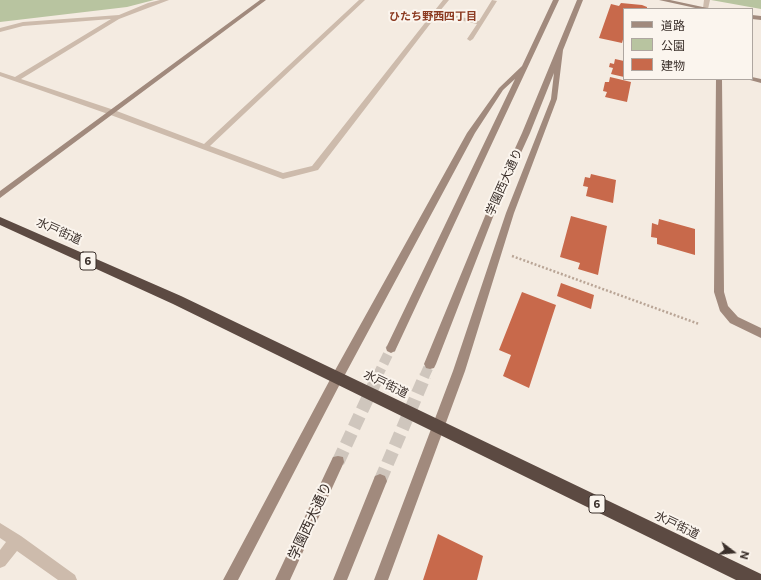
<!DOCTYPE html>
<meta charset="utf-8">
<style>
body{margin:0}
#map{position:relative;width:761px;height:580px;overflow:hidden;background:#f4ebe1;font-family:Commissioner,"Noto Sans JP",sans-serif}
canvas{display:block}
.legend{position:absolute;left:623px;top:8px;width:130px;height:72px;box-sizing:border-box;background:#fbf5ee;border:1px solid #aea6a0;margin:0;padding:5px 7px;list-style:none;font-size:12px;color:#3b302b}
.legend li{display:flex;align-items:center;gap:8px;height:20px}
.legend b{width:20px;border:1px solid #aea6a0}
.north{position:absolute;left:713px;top:532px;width:40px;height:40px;-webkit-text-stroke:3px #fbf5ee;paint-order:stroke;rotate:106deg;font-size:11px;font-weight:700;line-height:16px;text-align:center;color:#3b302b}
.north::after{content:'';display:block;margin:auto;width:14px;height:18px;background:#3b302b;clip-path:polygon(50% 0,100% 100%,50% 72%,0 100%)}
</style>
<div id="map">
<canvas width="761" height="580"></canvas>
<ul class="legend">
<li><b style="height:5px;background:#a18a7d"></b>道路</li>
<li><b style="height:11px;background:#b8c4a0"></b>公園</li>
<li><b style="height:11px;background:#c8694b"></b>建物</li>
</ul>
<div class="north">N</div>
</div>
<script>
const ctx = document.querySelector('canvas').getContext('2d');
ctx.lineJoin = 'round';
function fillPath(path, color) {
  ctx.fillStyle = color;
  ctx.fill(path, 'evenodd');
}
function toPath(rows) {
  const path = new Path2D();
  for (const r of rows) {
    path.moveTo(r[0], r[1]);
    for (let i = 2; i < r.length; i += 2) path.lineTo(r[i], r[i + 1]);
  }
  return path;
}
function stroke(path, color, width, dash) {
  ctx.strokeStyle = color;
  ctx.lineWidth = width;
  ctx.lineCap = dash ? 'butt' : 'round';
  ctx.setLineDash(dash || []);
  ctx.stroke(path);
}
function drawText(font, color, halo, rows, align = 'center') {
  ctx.font = font + ' Commissioner,"Noto Sans JP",sans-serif';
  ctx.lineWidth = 4;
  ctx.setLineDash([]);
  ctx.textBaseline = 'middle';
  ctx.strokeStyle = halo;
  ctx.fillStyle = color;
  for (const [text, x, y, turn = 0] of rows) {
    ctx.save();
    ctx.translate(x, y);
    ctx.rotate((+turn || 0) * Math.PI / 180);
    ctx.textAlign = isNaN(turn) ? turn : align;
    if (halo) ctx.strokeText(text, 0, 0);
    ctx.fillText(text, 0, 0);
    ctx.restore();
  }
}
fillPath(toPath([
 [0,0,154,0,127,7,0,22],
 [711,0,761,0,761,9]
]), '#b8c4a0');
fillPath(toPath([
 [621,3,642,5,647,7,647,9,624,9,624,36,622,43,599,38,611,4,619,6],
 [615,59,624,61,624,77,611,74,613,68,609,67,610,63,614,64],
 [610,77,631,82,627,102,605,97,607,92,603,91,605,82,609,82],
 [591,174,616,180,613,203,586,196,588,187,583,186,585,177,590,178],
 [571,216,607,226,598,275,578,269,580,263,560,257],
 [659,219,695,229,695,255,657,244,657,238,651,237,652,223,658,225],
 [561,283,594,295,591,309,557,296],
 [522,292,556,305,529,388,503,376,511,355,499,350],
 [438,534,483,556,477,580,423,580]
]), '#c8694b');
stroke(toPath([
 [377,377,391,348],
 [424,377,430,364]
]), '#cfc6bd', 10, [10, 5]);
stroke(toPath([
 [338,462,378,376],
 [380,481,425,376]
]), '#cfc6bd', 13, [13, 6]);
stroke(toPath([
 [512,256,699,324]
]), '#b9a596', 2.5, [2, 2]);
fillPath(toPath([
 [704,0,710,0,708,9,703,8,704,0]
]), '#cdbbac');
fillPath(toPath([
 [160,0,169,0,119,19,21,79,114,110,204,144,359,0,365,0,210,146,283,173,312,166,443,0,449,0,439,12,479,21,492,0,497,1,473,39,470,41,467,39,477,24,437,15,318,170,283,179,108,114,0,76,0,72,15,77,111,19,23,26,0,32,0,28,23,22,119,15,148,3,160,0],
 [0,523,21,536,75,575,77,580,58,580,17,551,5,566,0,568,0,550,6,542,0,538,0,523]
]), '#cdbbac');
fillPath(toPath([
 [260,0,266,0,0,198,0,191,260,0],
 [553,0,559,0,395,351,391,353,387,351,386,348,515,79,503,90,475,133,341,382,238,580,223,580,333,374,467,133,499,88,522,66,553,0],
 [577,0,583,0,563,50,557,99,514,213,465,371,388,580,374,580,453,371,506,213,551,99,554,73,530,133,500,199,436,364,434,368,430,369,426,368,424,364,492,199,522,133,577,0],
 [659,0,670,0,712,9,700,9,659,0],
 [752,15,761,16,761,20,752,19,752,15],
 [752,77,761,79,761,83,750,80,749,79,752,79,752,77],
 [716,79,722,79,724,292,728,306,738,317,761,328,761,338,730,323,720,311,714,292,716,79],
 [338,456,343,457,344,462,290,580,275,580,333,457,338,456],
 [380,474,385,476,387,481,347,580,333,580,375,476,380,474]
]), '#a18a7d');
fillPath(toPath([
 [0,217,181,296,761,574,761,580,736,580,173,304,0,225,0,217]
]), '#5c4a42');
drawText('bold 11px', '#8c3b22', '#fbf5ee', [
 ["ひたち野西四丁目",433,16]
]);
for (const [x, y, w] of [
 [88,261,16],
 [597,504,16]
]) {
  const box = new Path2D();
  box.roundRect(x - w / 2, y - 9, w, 18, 3);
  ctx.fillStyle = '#fbf5ee';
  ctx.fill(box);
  stroke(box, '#3b302b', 1);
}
drawText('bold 11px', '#3b302b', null, [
 ["6",88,261],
 ["6",597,504]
]);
drawText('12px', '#3b302b', '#fbf5ee', [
 ["学園西大通り",504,182,-66],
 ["水戸街道",59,231,24],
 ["水戸街道",386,384,26],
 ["水戸街道",677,525,26]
]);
drawText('14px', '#3b302b', '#fbf5ee', [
 ["学園西大通り",310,521,-65]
]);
</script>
